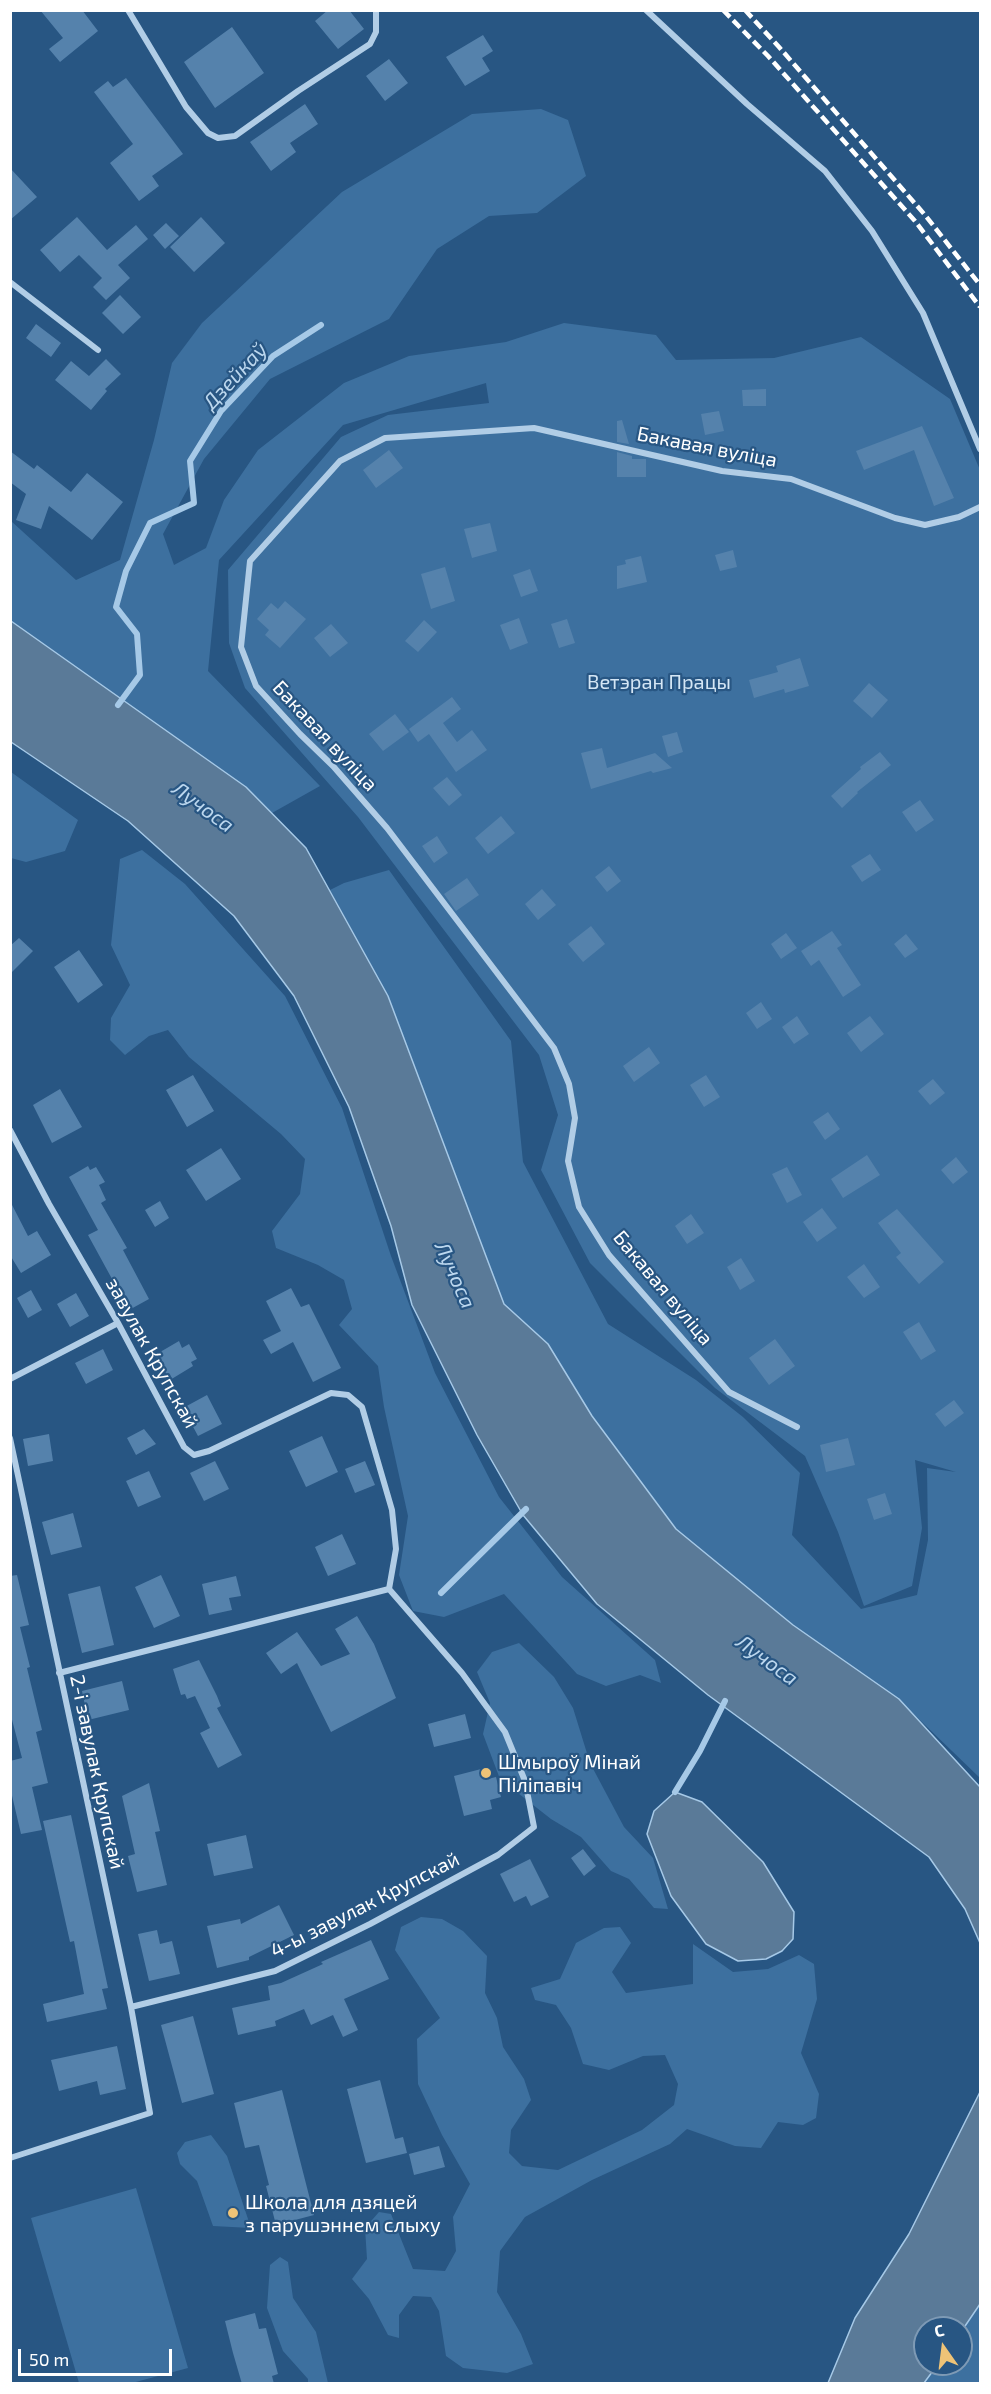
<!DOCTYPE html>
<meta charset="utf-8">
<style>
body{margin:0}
#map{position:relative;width:991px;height:2394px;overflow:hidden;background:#285683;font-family:"Exo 2",sans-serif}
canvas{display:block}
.frame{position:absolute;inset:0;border:12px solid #fff;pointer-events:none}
.north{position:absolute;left:913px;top:2316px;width:60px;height:60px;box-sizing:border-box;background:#285683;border:2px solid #7e9ab5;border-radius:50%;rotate:346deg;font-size:16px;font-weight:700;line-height:24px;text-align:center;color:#fff}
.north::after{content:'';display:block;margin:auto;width:21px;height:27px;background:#eec377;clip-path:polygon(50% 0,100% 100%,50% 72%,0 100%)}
.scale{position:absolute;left:18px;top:2349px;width:154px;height:27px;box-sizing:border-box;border:3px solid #fff;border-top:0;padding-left:8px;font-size:18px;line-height:21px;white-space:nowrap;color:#fff;-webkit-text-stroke:4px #285683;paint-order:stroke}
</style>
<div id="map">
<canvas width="991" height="2394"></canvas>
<div class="frame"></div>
<div class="north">С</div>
<div class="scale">50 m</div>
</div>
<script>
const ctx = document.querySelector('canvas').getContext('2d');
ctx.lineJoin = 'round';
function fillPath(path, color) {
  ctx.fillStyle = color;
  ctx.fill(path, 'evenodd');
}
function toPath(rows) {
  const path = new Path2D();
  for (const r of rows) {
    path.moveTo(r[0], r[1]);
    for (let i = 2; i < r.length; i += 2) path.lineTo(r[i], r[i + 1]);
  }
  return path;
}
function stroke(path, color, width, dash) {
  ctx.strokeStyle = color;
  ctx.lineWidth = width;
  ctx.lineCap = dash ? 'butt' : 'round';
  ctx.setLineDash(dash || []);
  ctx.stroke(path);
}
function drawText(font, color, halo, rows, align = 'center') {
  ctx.font = font + ' "Exo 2",sans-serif';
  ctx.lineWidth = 4.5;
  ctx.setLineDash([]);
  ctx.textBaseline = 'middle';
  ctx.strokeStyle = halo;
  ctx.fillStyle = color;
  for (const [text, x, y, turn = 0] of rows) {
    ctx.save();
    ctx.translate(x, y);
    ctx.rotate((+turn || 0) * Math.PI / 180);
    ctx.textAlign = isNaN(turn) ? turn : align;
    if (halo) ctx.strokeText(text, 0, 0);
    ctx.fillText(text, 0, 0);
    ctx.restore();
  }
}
fillPath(toPath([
 [541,109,568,120,586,176,537,213,489,216,437,249,389,319,270,379,204,459,163,534,174,565,206,548,224,500,258,450,344,383,409,356,506,342,564,323,656,335,676,360,774,358,861,337,950,399,980,470,980,1778,898,1699,790,1625,677,1530,592,1416,504,1304,388,996,330,890,344,883,389,870,511,1041,523,1162,608,1324,696,1380,743,1417,800,1473,792,1535,861,1609,917,1595,928,1540,927,1468,956,1472,915,1460,922,1528,912,1586,864,1606,838,1532,805,1456,715,1388,590,1263,541,1170,558,1115,539,1055,358,817,245,688,229,643,228,570,341,437,388,415,489,403,486,383,343,425,219,560,208,671,320,786,272,813,246,787,11,621,11,521,76,580,120,560,154,440,172,363,202,323,342,192,472,114],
 [11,772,78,820,65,851,26,862,11,858],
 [142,850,185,884,285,996,342,1108,391,1256,435,1373,499,1497,562,1577,655,1660,661,1683,640,1675,606,1686,577,1674,504,1594,444,1617,413,1611,399,1575,408,1516,384,1407,378,1366,339,1325,352,1309,344,1280,318,1265,276,1248,272,1231,300,1194,305,1159,281,1134,189,1057,168,1030,149,1036,125,1055,110,1040,111,1018,130,985,111,945,120,859],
 [519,1643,554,1677,573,1708,590,1763,624,1827,653,1858,668,1909,654,1908,629,1879,611,1871,581,1837,551,1819,500,1779,483,1734,490,1703,477,1672,492,1652],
 [421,1917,442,1919,463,1931,487,1956,485,1993,497,2018,503,2047,524,2079,531,2100,511,2130,509,2153,522,2166,558,2170,642,2130,674,2105,678,2084,665,2055,643,2056,609,2070,583,2064,571,2028,556,2005,535,2000,531,1988,560,1979,576,1943,604,1928,620,1927,631,1943,612,1972,626,1993,693,1984,693,1944,733,1972,768,1969,799,1955,814,1964,817,1999,801,2053,819,2094,816,2118,803,2125,778,2122,761,2148,735,2146,687,2129,670,2144,592,2180,525,2217,500,2251,497,2292,521,2334,533,2364,507,2373,463,2368,446,2356,439,2311,431,2297,413,2296,399,2315,399,2338,388,2335,369,2299,352,2279,367,2259,365,2228,379,2212,391,2214,413,2269,445,2271,456,2251,453,2217,470,2184,442,2135,418,2084,417,2039,440,2018,395,1950,401,1927],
 [211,2135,227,2156,251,2228,213,2226,197,2181,180,2164,177,2153,185,2142],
 [136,2188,188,2368,132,2383,79,2383,31,2218],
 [280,2257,288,2262,293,2298,316,2332,328,2383,308,2383,308,2379,283,2351,267,2308,270,2265],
 [980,2304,980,2383,924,2384,938,2364,961,2364,961,2331]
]), '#3d709f');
const water = toPath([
 [11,621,246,787,306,848,388,996,504,1304,548,1344,592,1416,676,1529,793,1625,899,1699,980,1787,980,1943,965,1909,929,1857,708,1695,597,1604,523,1515,477,1435,412,1305,391,1226,349,1107,294,996,234,916,128,821,11,742,11,621],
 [675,1792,702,1802,763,1862,794,1912,793,1939,782,1951,766,1959,738,1961,706,1944,671,1896,647,1834,654,1811,675,1792],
 [980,2092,980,2304,961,2332,961,2328,925,2328,925,2364,938,2364,924,2383,828,2383,855,2318,909,2234,980,2092]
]);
fillPath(water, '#5a7a98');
stroke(water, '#a6c9e7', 1.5);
stroke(toPath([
 [118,705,140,675,137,634,116,607,126,571,150,523,194,503,190,461,221,411,273,356,321,325],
 [441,1593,526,1509],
 [675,1792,700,1751,725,1701]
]), '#a6c9e7', 6);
fillPath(toPath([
 [40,10,82,10,98,31,60,62,49,49,63,38],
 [328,10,349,10,364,29,338,49,315,21],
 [232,27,264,73,215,108,184,62],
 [483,35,493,51,482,58,490,71,465,86,446,57],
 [389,59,408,83,385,101,366,76],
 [126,78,183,154,152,176,159,186,139,201,110,163,133,144,94,92,108,81,113,87],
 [305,104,318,124,290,143,296,152,271,171,250,142],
 [10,168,37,197,10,220],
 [77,217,107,250,136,225,148,239,118,265,130,278,106,300,93,287,102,278,79,255,60,272,40,250],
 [201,217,225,243,194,272,170,247],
 [166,223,179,236,165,249,153,235],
 [120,295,141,317,123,334,102,313],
 [36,324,61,343,51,357,26,338],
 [106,359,121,374,105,389,107,391,91,410,55,380,71,361,89,376],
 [766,389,766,406,743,406,742,390],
 [719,411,724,431,705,435,701,414],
 [622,420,629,444,617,442,617,421],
 [922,426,954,498,934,506,914,450,864,470,856,451],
 [389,450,403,468,376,488,363,470],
 [10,451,34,469,37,465,71,492,87,473,123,502,92,540,49,506,41,529,16,520,26,494,10,482],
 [617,452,632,456,632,459,646,459,646,477,617,477],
 [490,523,497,551,472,558,464,529],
 [733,550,737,567,720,571,715,555],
 [641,556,647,582,617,589,617,566,626,564,625,560],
 [445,567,455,601,431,609,421,574],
 [530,569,538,591,521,597,513,575],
 [285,601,306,619,280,648,265,635,269,630,257,619,271,603,278,609],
 [519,618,528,643,510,650,500,625],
 [567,619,575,643,559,648,551,624],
 [424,620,437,632,418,652,405,641],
 [331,624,348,643,330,657,314,638],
 [800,658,809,686,785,693,784,689,754,698,749,680,778,672,776,666],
 [869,683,888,700,872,718,853,701],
 [452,697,461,709,443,723,457,742,472,730,487,750,456,772,429,734,418,742,409,729],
 [395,714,409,732,383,751,369,734],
 [677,732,683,752,668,757,662,736],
 [602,748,607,768,655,753,672,768,653,773,651,771,591,789,581,753],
 [880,752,891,765,857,792,858,793,842,808,831,796,861,769,860,767],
 [447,777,462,795,449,806,433,788],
 [920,800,934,820,916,832,902,812],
 [501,816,515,833,488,854,475,838],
 [437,836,448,853,434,863,422,846],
 [870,854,881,870,862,882,851,866],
 [609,866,621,881,607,892,595,877],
 [467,878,479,895,456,911,444,894],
 [542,889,556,905,538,920,525,904],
 [591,926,605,944,583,962,568,944],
 [832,931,842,945,837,948,861,985,843,997,819,960,811,966,801,951],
 [786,933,797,948,781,959,771,944],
 [906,934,918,949,905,958,894,944],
 [19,938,33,951,10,974,10,946],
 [79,950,103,985,78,1003,54,967],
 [761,1002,772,1019,757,1029,746,1013],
 [797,1016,809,1034,794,1044,782,1027],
 [870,1016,884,1034,861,1052,847,1033],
 [649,1047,660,1063,634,1082,623,1066],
 [193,1075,214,1111,187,1127,166,1090],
 [706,1075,720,1097,704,1107,690,1085],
 [933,1079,945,1093,930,1105,918,1091],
 [60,1089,82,1127,52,1143,33,1105],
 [828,1112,840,1129,825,1140,813,1122],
 [221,1148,241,1179,206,1201,186,1170],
 [867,1155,880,1175,843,1198,831,1179],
 [956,1157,968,1172,953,1184,941,1170],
 [88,1166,90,1170,96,1167,105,1182,99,1185,106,1200,101,1203,127,1248,123,1250,149,1299,129,1310,88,1235,98,1230,69,1177],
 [787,1167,802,1195,787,1203,772,1174],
 [10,1201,28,1236,37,1231,51,1255,21,1273,10,1255],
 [160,1201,169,1218,155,1227,145,1210],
 [822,1208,837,1228,817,1242,803,1222],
 [897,1209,944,1262,919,1284,896,1257,901,1253,878,1223],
 [691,1214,704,1233,687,1244,675,1226],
 [741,1258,755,1281,740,1290,727,1267],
 [864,1264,880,1287,864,1298,847,1277],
 [291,1288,301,1307,309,1304,341,1368,313,1382,293,1342,271,1354,263,1340,281,1331,266,1301],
 [31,1290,42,1310,28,1318,17,1298],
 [76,1293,89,1316,70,1327,57,1304],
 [919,1322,936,1351,921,1360,903,1332],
 [775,1339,795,1366,769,1385,749,1358],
 [179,1341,182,1348,189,1344,197,1359,191,1362,193,1366,170,1380,155,1355],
 [103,1349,113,1370,86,1384,75,1363],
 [207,1395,222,1424,198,1436,183,1408],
 [954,1400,964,1413,945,1427,935,1414],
 [144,1429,156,1444,136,1455,127,1438],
 [49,1434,53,1461,28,1466,23,1439],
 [322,1436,338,1472,306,1487,289,1451],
 [848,1438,855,1465,826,1472,820,1445],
 [215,1461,229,1489,204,1501,190,1473],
 [365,1461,375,1485,355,1493,345,1469],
 [149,1471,161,1497,138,1507,126,1481],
 [885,1493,892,1514,874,1520,867,1499],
 [73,1513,82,1547,51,1555,42,1522],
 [342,1534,356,1564,328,1576,315,1547],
 [17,1575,29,1625,20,1627,30,1667,27,1668,42,1730,36,1732,48,1783,32,1787,42,1830,21,1834,10,1787,10,1761,22,1758,10,1712,10,1576],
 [161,1575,180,1616,154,1628,135,1587],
 [236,1576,241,1596,229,1598,232,1610,209,1615,202,1584],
 [100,1586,114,1645,82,1653,68,1594],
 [357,1616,374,1644,396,1698,331,1732,297,1663,281,1674,266,1653,297,1632,321,1666,350,1654,335,1629],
 [199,1660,217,1696,221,1706,217,1708,242,1755,218,1768,200,1733,210,1728,195,1696,187,1699,185,1694,181,1695,173,1669],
 [122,1681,129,1710,88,1720,82,1691],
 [465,1714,471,1738,434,1747,428,1724],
 [485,1768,488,1779,496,1777,501,1797,490,1800,492,1809,464,1816,454,1776],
 [149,1783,160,1831,155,1832,167,1885,137,1892,128,1856,135,1854,122,1796],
 [71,1815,108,1988,102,1989,107,2009,47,2022,43,2004,84,1994,74,1941,70,1942,43,1821],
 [246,1835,253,1868,214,1876,207,1844],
 [583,1849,596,1866,584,1876,571,1858],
 [530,1859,549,1897,531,1906,526,1896,514,1902,500,1874],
 [279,1905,294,1935,249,1957,249,1960,217,1968,207,1926,240,1919,241,1924],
 [157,1930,160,1944,172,1941,180,1974,149,1981,138,1934],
 [371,1940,389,1979,344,1999,358,2030,343,2037,333,2015,311,2025,304,2009,275,2021,276,2026,238,2035,232,2008,270,2000,268,1986,281,1983,323,1964,321,1962],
 [193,2016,214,2094,182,2103,161,2025],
 [117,2046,126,2089,100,2095,97,2081,59,2091,51,2060],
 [380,2080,395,2139,403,2137,407,2153,366,2163,347,2089],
 [282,2090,314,2215,276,2225,266,2186,269,2185,259,2145,245,2148,234,2103],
 [439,2146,445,2167,414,2175,409,2154],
 [255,2313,259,2329,266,2328,278,2374,272,2376,274,2384,242,2384,233,2353,225,2321]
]), '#5582ac');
stroke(toPath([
 [128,10,186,107,208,133,218,138,235,136,298,91,370,44,376,32,376,10],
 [646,10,747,104,825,171,872,231,923,313,980,449],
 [10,282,98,350],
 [10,1130,49,1204,118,1323,184,1447,194,1455,209,1451,331,1393,348,1395,362,1407,392,1510,396,1549,389,1589,462,1673,505,1732,525,1781,534,1827,498,1855,370,1924,275,1971,131,2007],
 [10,1379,118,1323],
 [797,1427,729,1392,609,1255,579,1207,568,1161,575,1118,569,1084,554,1048,387,828,333,766,300,734,256,686,241,647,250,561,340,461,385,438,534,428,722,471,791,479,895,518,925,525,959,517,980,507],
 [10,1438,131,2007,150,2113,10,2158],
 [59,1673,389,1589]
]), '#b1cde6', 6);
stroke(toPath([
 [723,10,768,56,915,221,980,307],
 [745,10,779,47,925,215,980,285]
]), '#fff', 4.5, [10, 4.5]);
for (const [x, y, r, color] of [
 [486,1773,6,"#eec377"],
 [233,2213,6,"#eec377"]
]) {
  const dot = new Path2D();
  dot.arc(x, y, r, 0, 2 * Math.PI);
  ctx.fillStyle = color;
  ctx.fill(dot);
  stroke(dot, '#285683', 2);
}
drawText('20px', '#fff', '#285683', [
 ["Бакавая вуліца",707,447,11],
 ["Бакавая вуліца",325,736,47],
 ["Бакавая вуліца",663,1288,50],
 ["завулак Крупскай",152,1353,61],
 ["2-і завулак Крупскай",97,1772,78],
 ["4-ы завулак Крупскай",365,1905,-27]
]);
drawText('20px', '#d4e6f5', '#285683', [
 ["Ветэран Працы",659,682]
]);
drawText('20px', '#fff', '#285683', [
 ["Шмыроў Мінай",498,1762],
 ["Піліпавіч",498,1785],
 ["Школа для дзяцей",245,2202],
 ["з парушэннем слыху",245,2225]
], 'left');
drawText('italic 21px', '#bcd7ee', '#285683', [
 ["Дзейкаў",235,376,-47],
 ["Лучоса",203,807,36],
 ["Лучоса",455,1275,66],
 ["Лучоса",767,1660,36]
]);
</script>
